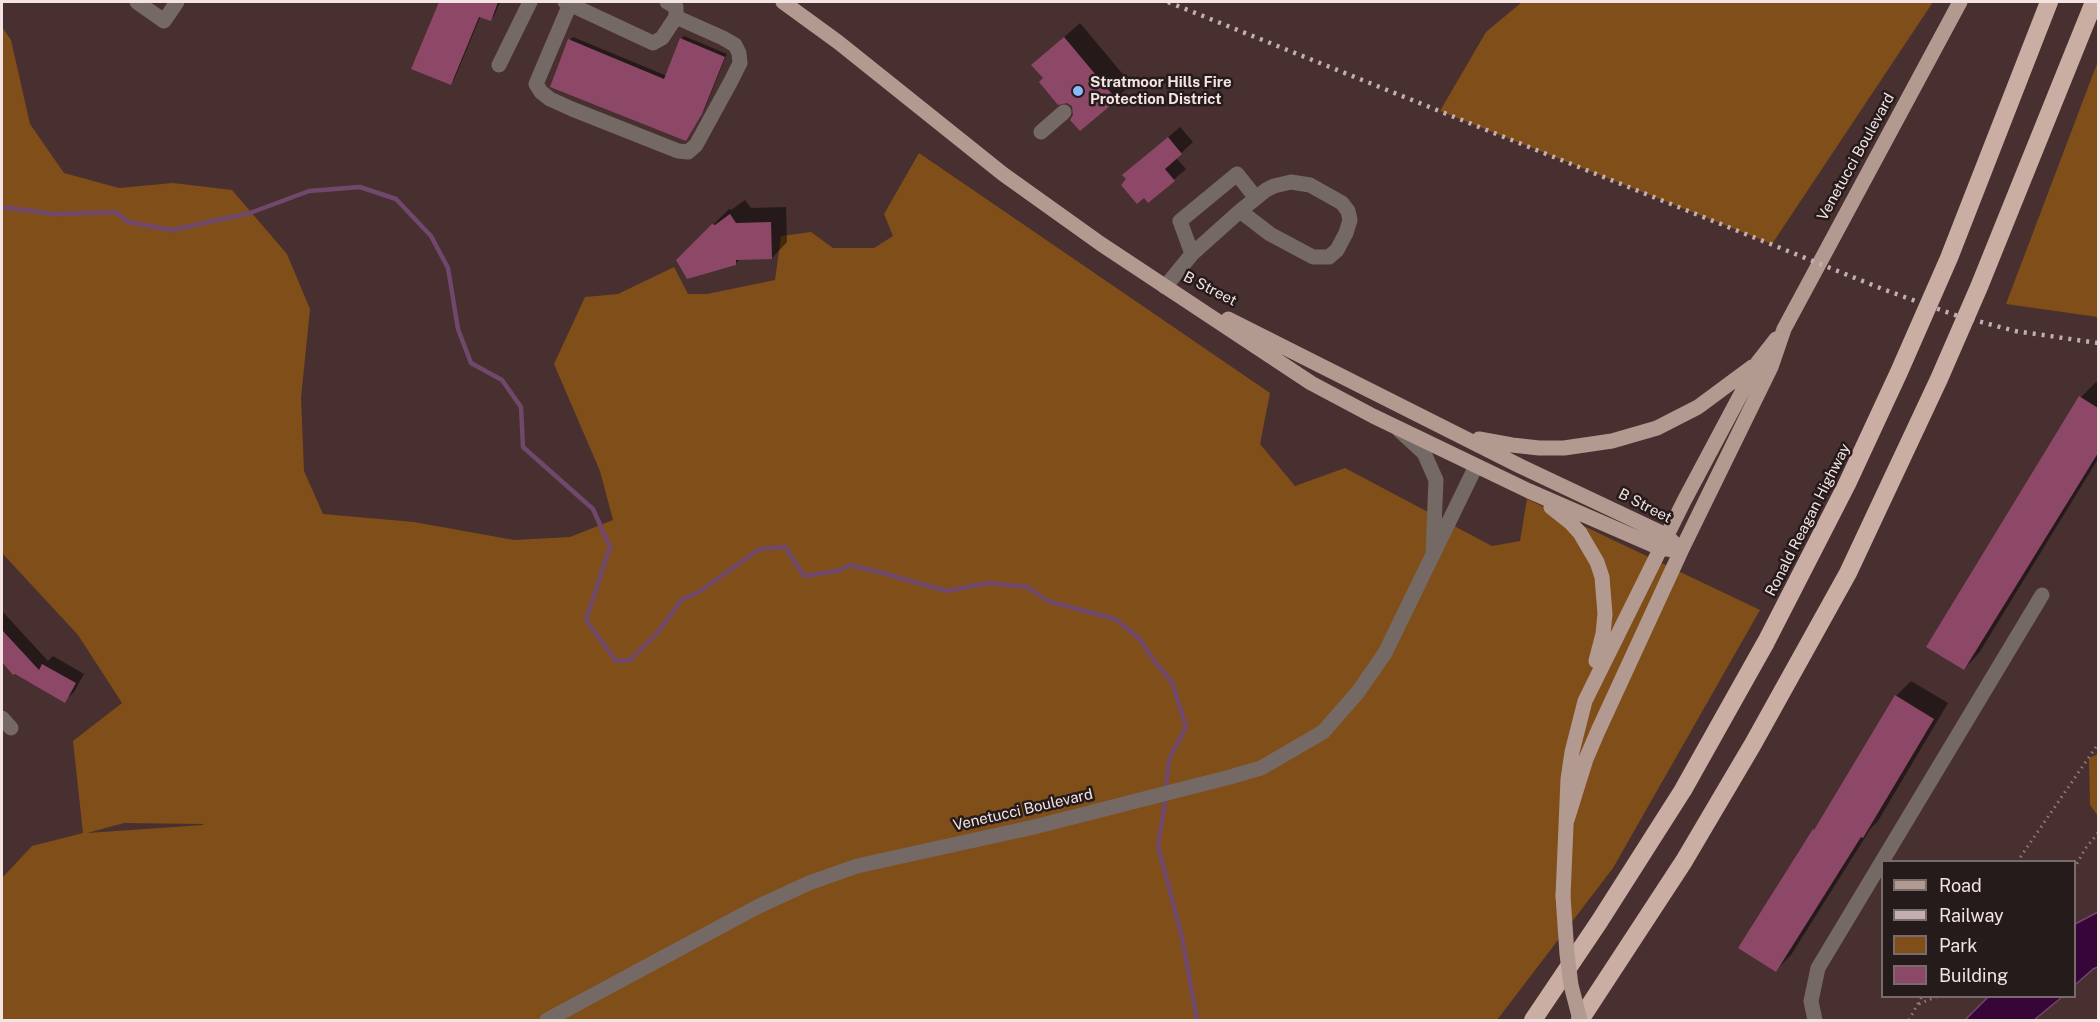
<!DOCTYPE html>
<style>
body{margin:0}
#map{position:relative;width:2100px;height:1022px;overflow:hidden;background:#482f30;font-family:"Public Sans",sans-serif}
canvas{display:block}
.frame{position:absolute;inset:0;border:3px solid #f4e3e3;pointer-events:none}
.legend{position:absolute;left:1881px;top:860px;width:195px;height:138px;box-sizing:border-box;background:#261b1b;border:2px solid #786b6b;margin:0;padding:8px 10px;list-style:none;font-size:18px;color:#f4e3e3}
.legend li{display:flex;align-items:center;gap:12px;height:30px}
.legend b{width:30px;border:2px solid #786b6b}
</style>
<div id="map">
<canvas width="2100" height="1022"></canvas>
<div class="frame"></div>
<ul class="legend">
<li><b style="height:8px;background:#b29a91"></b>Road</li>
<li><b style="height:8px;background:#c3afb0"></b>Railway</li>
<li><b style="height:16px;background:#804e18"></b>Park</li>
<li><b style="height:16px;background:#8d4868"></b>Building</li>
</ul>
</div>
<script>
const ctx = document.querySelector('canvas').getContext('2d');
ctx.lineJoin = 'round';
function fillPath(path, color) {
  ctx.fillStyle = color;
  ctx.fill(path, 'evenodd');
}
function toPath(rows) {
  const path = new Path2D();
  for (const r of rows) {
    path.moveTo(r[0], r[1]);
    for (let i = 2; i < r.length; i += 2) path.lineTo(r[i], r[i + 1]);
  }
  return path;
}
function stroke(path, color, width, dash) {
  ctx.strokeStyle = color;
  ctx.lineWidth = width;
  ctx.lineCap = dash ? 'butt' : 'round';
  ctx.setLineDash(dash || []);
  ctx.stroke(path);
}
function drawText(font, color, halo, rows, align = 'center') {
  ctx.font = font + ' "Public Sans",sans-serif';
  ctx.lineWidth = 5;
  ctx.setLineDash([]);
  ctx.textBaseline = 'middle';
  ctx.strokeStyle = halo;
  ctx.fillStyle = color;
  for (const [text, x, y, turn = 0] of rows) {
    ctx.save();
    ctx.translate(x, y);
    ctx.rotate((+turn || 0) * Math.PI / 180);
    ctx.textAlign = isNaN(turn) ? turn : align;
    if (halo) ctx.strokeText(text, 0, 0);
    ctx.fillText(text, 0, 0);
    ctx.restore();
  }
}
fillPath(toPath([
 [1522,2,1933,2,1772,244,1440,111,1486,32],
 [2,27,11,40,30,124,64,173,119,188,173,183,232,190,287,254,310,309,301,398,304,471,323,514,414,522,514,540,570,537,613,520,600,471,554,364,585,297,618,294,674,267,688,294,707,294,775,280,781,236,811,232,833,248,874,248,893,236,884,214,919,153,1270,393,1260,444,1295,486,1345,468,1492,546,1520,541,1527,499,1760,610,1613,868,1497,1020,2,1020,2,878,32,846,83,833,73,741,122,703,78,635,2,553],
 [124,823,203,824,203,825,87,833],
 [2098,61,2098,317,2006,304],
 [2098,754,2098,816,2090,805,2089,758]
]), '#804e18');
const water = toPath([
 [2098,912,2098,967,2093,969,2075,985,2075,924,2098,912],
 [1988,997,1988,996,2062,997,2034,1020,1965,1020,1988,997]
]);
fillPath(water, '#380538');
stroke(water, '#70486b', 1.5);
fillPath(toPath([
 [441,2,500,2,494,16,491,19,481,15,454,80,451,84,413,69],
 [1080,23,1131,84,1116,99,1075,115,1073,105,1033,65],
 [684,36,727,54,704,110,689,136,570,40,573,37,667,76,681,39],
 [1180,127,1193,142,1176,158,1186,169,1149,201,1124,175],
 [745,200,751,208,786,207,787,242,772,258,741,258,735,264,678,260,729,209,731,210],
 [2096,382,2098,384,2098,459,1979,653,1964,669,2081,397],
 [2,611,48,661,53,656,84,674,74,692,64,701,13,673,2,660],
 [1911,681,1948,703,1878,821,1871,828,1791,955,1776,970,1814,830,1819,825,1896,696]
]), '#0007');
stroke(toPath([
 [2,207,55,214,116,212,128,222,172,230,250,213,309,191,360,187,396,199,431,236,448,268,458,329,471,363,502,380,521,407,523,447,593,509,610,547,586,620,616,661,630,660,659,631,681,600,699,592,759,549,785,547,804,576,837,571,850,565,883,573,946,591,988,583,1027,587,1048,601,1115,619,1139,638,1155,662,1172,682,1186,727,1169,759,1166,789],
 [1166,797,1158,846,1182,937,1197,1020]
]), '#70486b', 4.5);
fillPath(toPath([
 [439,2,498,2,491,21,479,17,451,85,411,69],
 [1064,37,1117,100,1080,131,1070,120,1073,115,1072,106,1067,103,1058,105,1039,82,1043,78,1031,65],
 [680,38,725,57,702,114,686,141,550,87,568,39,664,79],
 [1168,137,1182,154,1165,169,1175,181,1148,203,1144,198,1137,204,1121,185,1126,179,1122,175],
 [730,214,736,223,771,222,772,259,736,260,736,265,687,279,676,260,712,224,715,225],
 [2079,396,2098,408,2098,453,1964,670,1926,647],
 [2,630,39,670,42,664,76,683,65,703,15,674,13,675,2,662],
 [1895,695,1934,719,1863,838,1861,837,1776,972,1738,948,1813,829,1814,830]
]), '#8d4868');
stroke(toPath([
 [2017,862,2098,744],
 [2074,869,2085,849,2098,833],
 [1919,1004,1938,996],
 [1909,1020,1922,996]
]), '#927c7d', 3, [1.5, 4.5]);
stroke(toPath([
 [137,2,164,21,177,2],
 [565,2,653,43,662,38,676,17,676,7,667,2],
 [570,4,536,84,541,92,550,99,572,109,678,151,688,152,696,145,731,81,740,63,739,53,735,45,723,38,676,17],
 [499,65,530,2],
 [1041,132,1064,112],
 [1192,254,1180,221,1237,174,1256,198],
 [1165,287,1192,254,1240,211,1266,190,1274,186,1291,182,1310,185,1342,203,1348,211,1350,220,1346,233,1337,250,1329,257,1313,257,1270,234,1240,211],
 [1399,430,1424,453,1436,480,1433,552],
 [2,718,11,728],
 [547,1020,757,907,809,883,857,866,1034,827,1230,777,1261,768,1323,732,1358,692,1385,653,1476,466],
 [1815,1020,1811,1001,1818,968,2042,595]
]), '#756965', 15);
stroke(toPath([
 [783,2,838,42,1003,174,1101,244,1311,383,1373,416,1529,491,1660,548,1681,551],
 [1228,319,1520,466,1666,535,1673,542],
 [1479,439,1512,445,1539,448,1564,448,1612,441,1657,428,1698,407,1752,367],
 [1551,507,1570,522,1580,533,1597,562,1602,577,1605,614,1603,634,1596,661],
 [1567,820,1586,759,1598,731,1681,551,1771,367,1784,329,1960,2],
 [1563,896,1568,779,1572,752,1585,701,1684,501,1758,362,1776,339]
]), '#b29a91', 15);
stroke(toPath([
 [1533,1020,1599,922,1683,790,1766,642,1847,484,1899,372,1949,258,2049,2],
 [1580,1020,1684,861,1753,744,1848,573,1939,379,1979,287,2094,2]
]), '#caada3', 18);
stroke(toPath([
 [1168,2,1885,290,1955,315,2015,331,2098,343]
]), '#c3afb0', 4.5, [3, 6]);
stroke(toPath([
 [1563,896,1567,954,1571,985,1580,1020]
]), '#b29a91', 15);
for (const [x, y, r, color] of [
 [1078,91,6,"#8abafc"]
]) {
  const dot = new Path2D();
  dot.arc(x, y, r, 0, 2 * Math.PI);
  ctx.fillStyle = color;
  ctx.fill(dot);
  stroke(dot, '#261b1b', 2);
}
drawText('bold 15px', '#f4e3e3', '#261b1b', [
 ["Stratmoor Hills Fire",1090,82],
 ["Protection District",1090,99]
], 'left');
drawText('15px', '#f4e3e3', '#261b1b', [
 ["Venetucci Boulevard",1856,157,-61],
 ["B Street",1210,289,27],
 ["B Street",1645,506,27],
 ["Ronald Reagan Highway",1808,520,-63],
 ["Venetucci Boulevard",1023,810,-13]
]);
</script>
